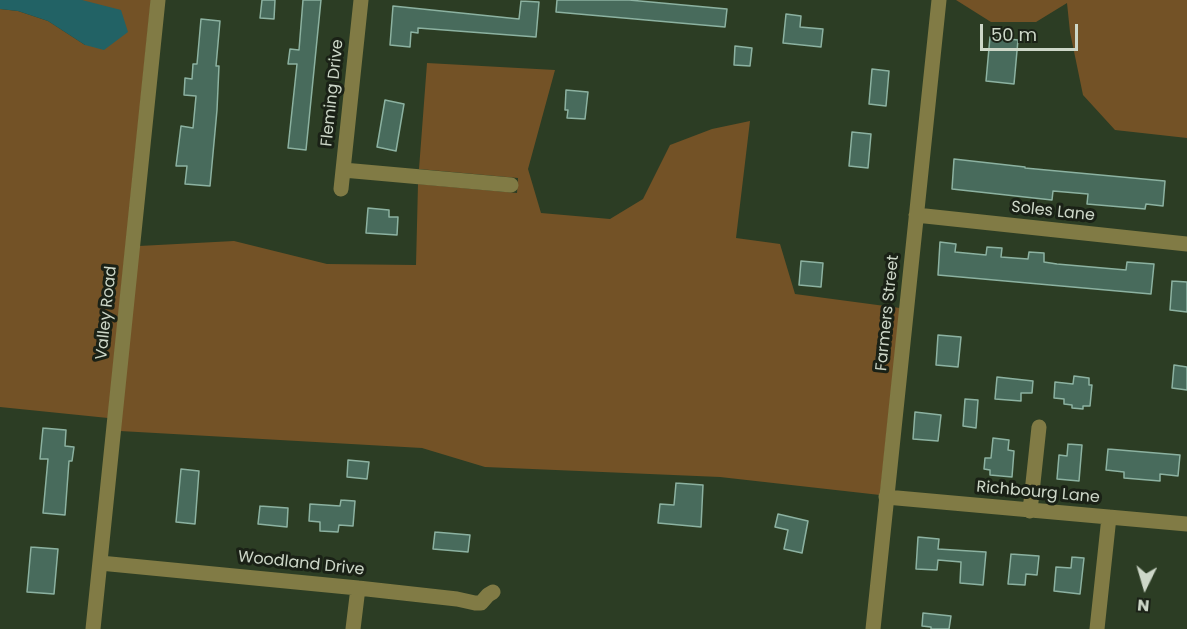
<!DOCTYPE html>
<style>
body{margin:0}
#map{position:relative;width:1187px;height:629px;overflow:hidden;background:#2c3d24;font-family:Poppins,sans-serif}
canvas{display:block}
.north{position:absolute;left:1115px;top:557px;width:60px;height:60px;-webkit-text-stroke:4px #1a2116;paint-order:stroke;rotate:185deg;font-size:16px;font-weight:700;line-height:24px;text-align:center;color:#cdd7c8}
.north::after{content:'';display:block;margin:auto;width:21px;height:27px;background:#cdd7c8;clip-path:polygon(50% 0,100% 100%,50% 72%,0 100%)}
.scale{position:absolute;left:980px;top:24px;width:98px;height:27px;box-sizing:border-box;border:3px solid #cdd7c8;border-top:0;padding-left:8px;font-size:18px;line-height:21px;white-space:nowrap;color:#cdd7c8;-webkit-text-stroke:4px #1a2116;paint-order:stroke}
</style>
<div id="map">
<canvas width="1187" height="629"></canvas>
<div class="north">N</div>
<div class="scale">50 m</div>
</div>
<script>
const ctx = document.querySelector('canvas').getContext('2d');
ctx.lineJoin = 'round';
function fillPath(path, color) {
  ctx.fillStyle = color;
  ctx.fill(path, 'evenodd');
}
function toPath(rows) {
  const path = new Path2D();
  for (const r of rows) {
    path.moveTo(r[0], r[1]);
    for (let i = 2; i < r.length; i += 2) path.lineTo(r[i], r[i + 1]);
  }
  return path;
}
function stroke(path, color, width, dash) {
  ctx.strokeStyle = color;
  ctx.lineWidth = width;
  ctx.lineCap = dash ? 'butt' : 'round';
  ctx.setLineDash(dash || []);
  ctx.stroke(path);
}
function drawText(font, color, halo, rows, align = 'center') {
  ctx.font = font + ' Poppins,sans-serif';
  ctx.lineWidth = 6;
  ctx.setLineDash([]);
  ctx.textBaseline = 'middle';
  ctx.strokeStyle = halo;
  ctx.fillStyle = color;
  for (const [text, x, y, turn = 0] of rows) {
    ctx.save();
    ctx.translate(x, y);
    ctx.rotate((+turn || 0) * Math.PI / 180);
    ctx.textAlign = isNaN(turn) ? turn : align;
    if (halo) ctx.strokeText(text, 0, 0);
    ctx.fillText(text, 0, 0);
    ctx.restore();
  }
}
fillPath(toPath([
 [82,0,151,0,108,418,0,407,0,9,18,11,48,21,85,45],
 [956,0,1187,0,1187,138,1115,130,1083,95,1070,32,1067,3,1036,22,991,22],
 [427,63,555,70,528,169,541,213,610,219,643,199,670,145,712,129,750,121,736,238,780,244,795,294,900,308,880,495,720,477,485,467,422,448,120,431,139,246,234,241,327,264,416,265,418,184,517,193,518,178,419,169]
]), '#735226');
fillPath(toPath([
 [0,0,82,0,121,10,128,32,104,50,85,45,48,21,18,11,0,9]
]), '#226265');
const building = toPath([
 [262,0,275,0,274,19,260,18,262,0],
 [303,0,321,0,306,150,288,148,297,64,288,64,290,49,299,50,303,0],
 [557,0,629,0,727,9,725,27,556,12,557,0],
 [521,1,539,2,536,37,418,28,418,33,411,32,410,47,390,45,393,6,519,19,521,1],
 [786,14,801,16,800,27,823,29,821,47,783,43,786,14],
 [201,19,220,21,216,66,219,66,217,110,210,186,185,184,187,166,176,166,181,126,193,128,196,96,184,95,185,78,192,79,193,64,197,64,201,19],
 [990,37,1018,40,1014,84,986,81,990,37],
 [735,46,752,48,750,66,734,65,735,46],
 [872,69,889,71,886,106,869,104,872,69],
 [566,90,588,92,585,119,567,118,568,110,565,110,566,90],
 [385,100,404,104,396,151,377,147,385,100],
 [852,132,871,134,868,168,849,166,852,132],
 [954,159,1025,167,1025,168,1165,181,1163,206,1146,204,1145,209,1087,204,1088,194,1053,191,1052,200,952,189,954,159],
 [368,208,389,210,389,217,398,217,397,235,366,233,368,208],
 [940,242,956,244,955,252,986,255,987,247,1002,248,1001,257,1028,259,1029,252,1044,253,1044,262,1057,264,1126,270,1127,262,1154,264,1151,294,938,275,940,242],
 [801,261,823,263,821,287,799,285,801,261],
 [1172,281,1187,282,1187,312,1170,310,1172,281],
 [938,335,961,337,958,367,936,365,938,335],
 [1174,365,1187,367,1187,390,1172,388,1174,365],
 [1074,376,1089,378,1089,385,1092,385,1090,406,1083,406,1083,409,1072,408,1072,405,1064,404,1064,399,1054,398,1055,382,1073,384,1074,376],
 [997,377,1033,381,1032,393,1021,393,1021,401,995,399,997,377],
 [965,399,978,400,976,428,963,426,965,399],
 [915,412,941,415,938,441,913,439,915,412],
 [43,428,66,430,65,446,74,447,72,461,69,461,65,515,43,513,48,459,40,459,43,428],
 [993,438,1009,440,1008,450,1014,451,1012,477,990,475,990,470,984,469,985,458,991,458,993,438],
 [1068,444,1082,445,1079,481,1057,479,1059,455,1067,456,1068,444],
 [1108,449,1180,455,1178,476,1160,474,1160,481,1124,478,1124,472,1106,470,1108,449],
 [348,460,369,462,367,479,347,477,348,460],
 [181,469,199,471,195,524,176,522,181,469],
 [676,483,703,485,701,527,658,523,660,504,674,505,676,483],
 [341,500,355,501,353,526,339,525,338,532,320,531,320,522,309,521,310,504,340,506,341,500],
 [260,506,288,508,287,527,258,524,260,506],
 [778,514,808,521,802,553,784,549,788,530,775,527,778,514],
 [435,532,470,535,468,552,433,549,435,532],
 [918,537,939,539,938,549,986,552,983,585,960,583,961,562,938,560,937,570,916,569,918,537],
 [31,547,58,549,54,594,27,592,31,547],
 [1011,554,1039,556,1037,575,1026,574,1025,585,1008,584,1011,554],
 [1072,557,1084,558,1080,594,1054,591,1056,567,1071,568,1072,557],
 [923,613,951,616,949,629,931,629,931,627,922,626,923,613]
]);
fillPath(building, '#486b5c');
stroke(building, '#8cb2a1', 1.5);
stroke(toPath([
 [343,170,511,185],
 [341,189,361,0],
 [916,215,1187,244],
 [886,497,1187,524],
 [1030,511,1039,427],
 [100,563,358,588,457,599,475,603,481,603,488,595,493,592],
 [93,629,158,0],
 [353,629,358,588],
 [873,629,939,0],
 [1097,629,1109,517]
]), '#817b45', 15);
drawText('16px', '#cdd7c8', '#1a2116', [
 ["Fleming Drive",333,93,-84],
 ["Soles Lane",1053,212,6],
 ["Valley Road",107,313,-84],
 ["Farmers Street",888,313,-84],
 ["Richbourg Lane",1038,493,5],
 ["Woodland Drive",301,564,6]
]);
</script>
